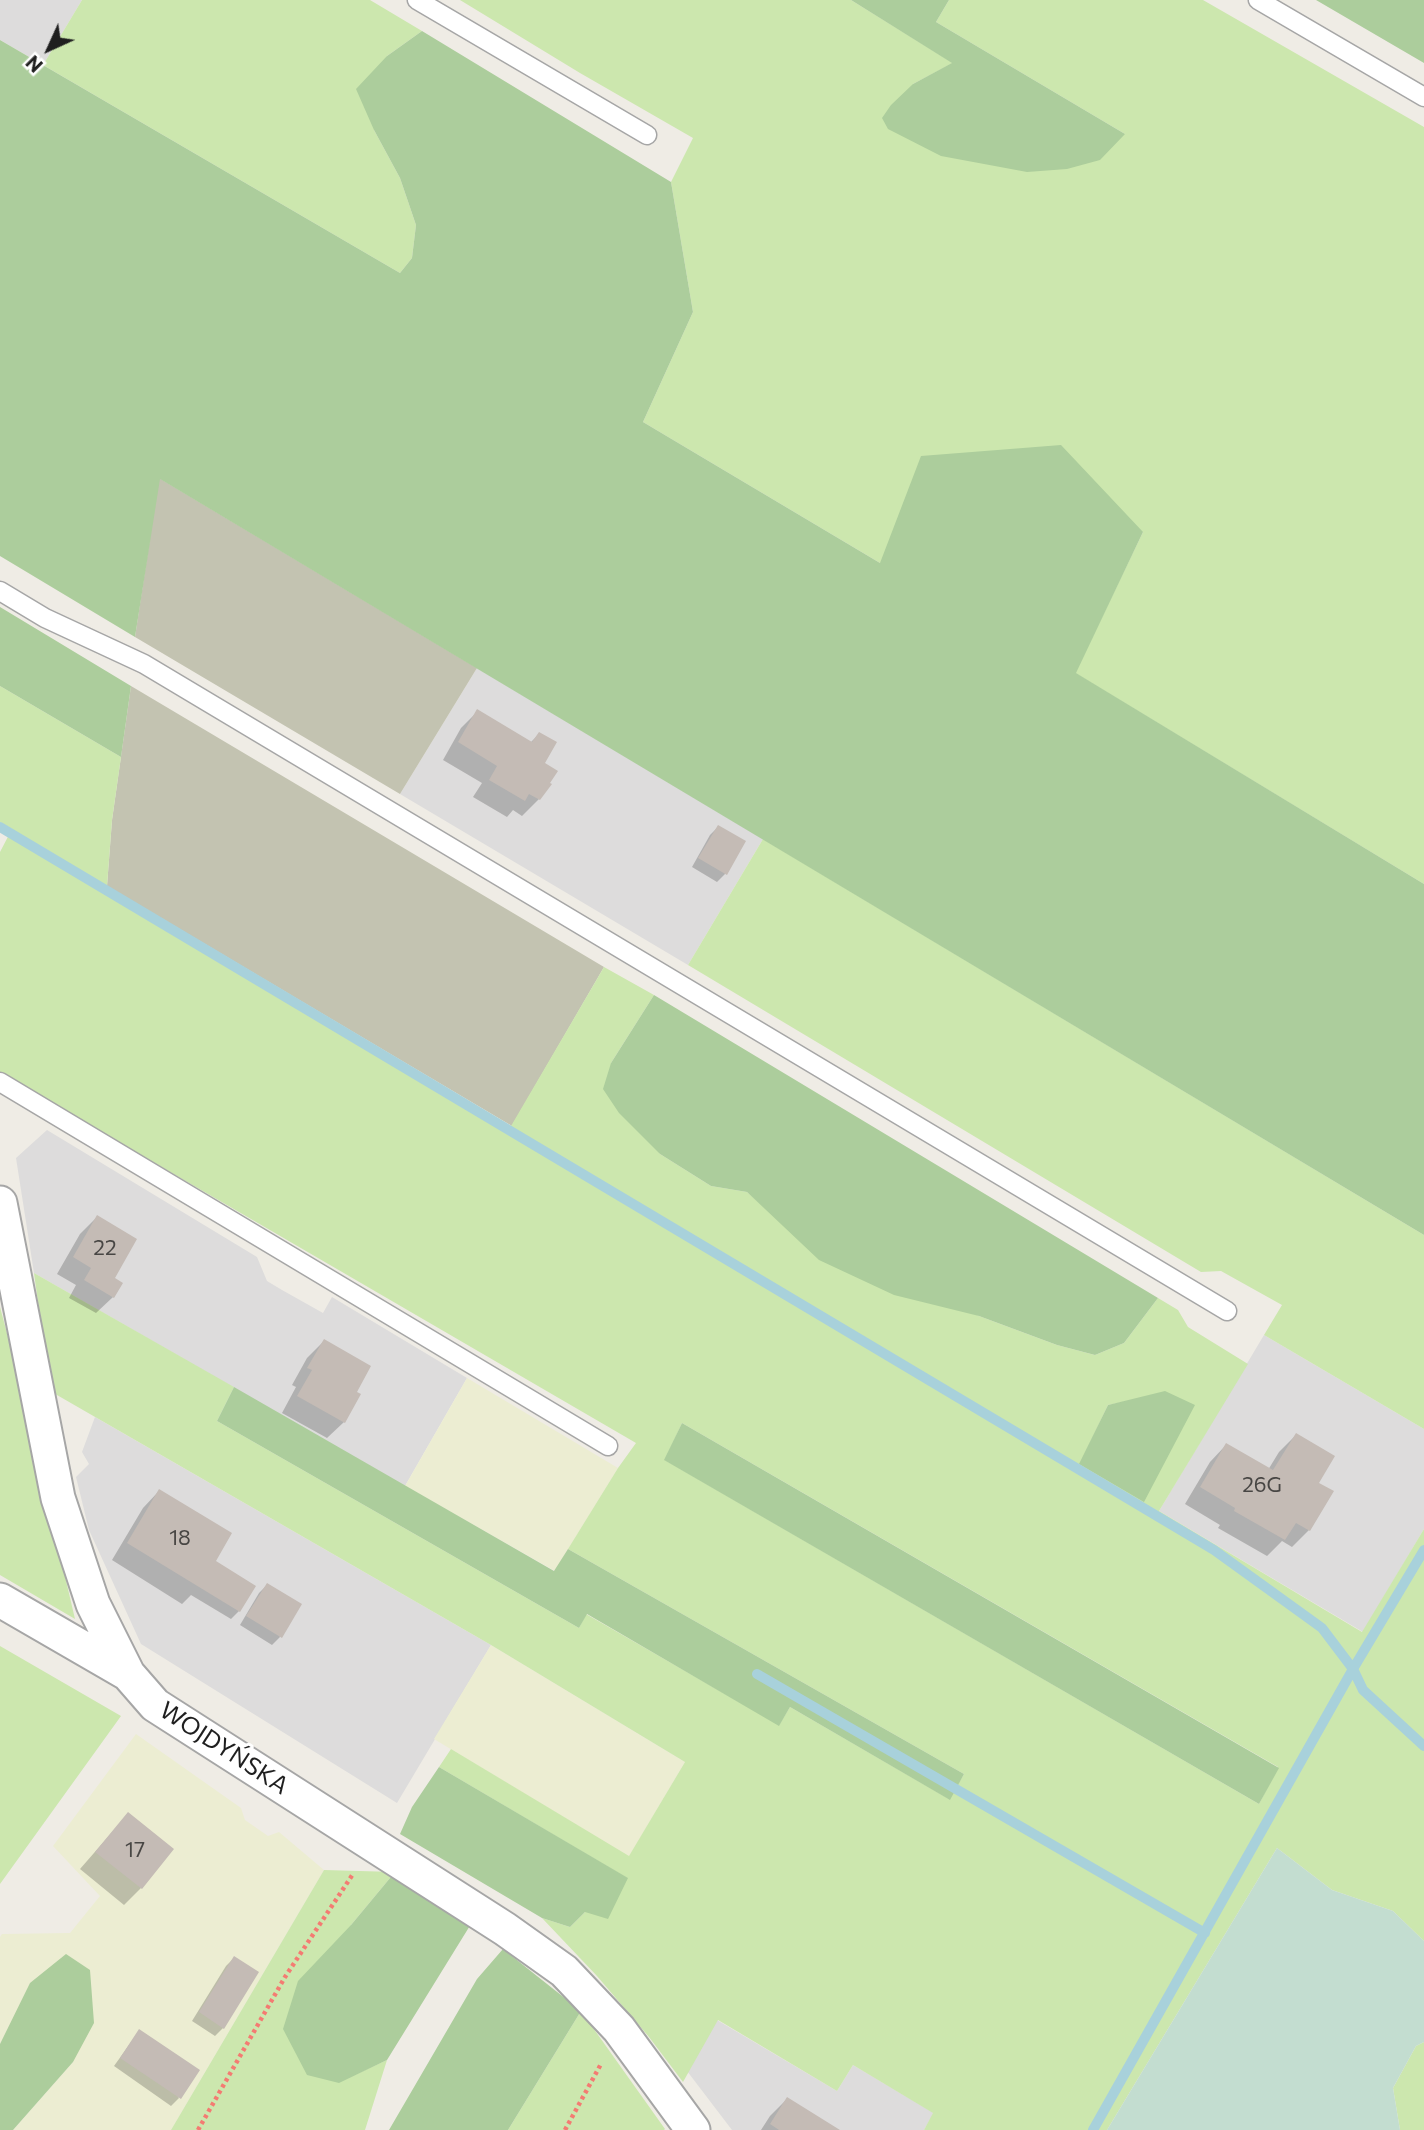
<!DOCTYPE html>
<meta charset="utf-8">
<style>
body{margin:0}
#map{position:relative;width:1424px;height:2130px;overflow:hidden;background:#efece5;font-family:Commissioner,sans-serif}
canvas{display:block}
.north{position:absolute;left:14px;top:14px;width:70px;height:70px;-webkit-text-stroke:5px #fff;paint-order:stroke;rotate:225deg;font-size:19px;font-weight:700;line-height:28px;text-align:center;color:#1f1f1f}
.north::after{content:'';display:block;margin:auto;width:24px;height:32px;background:#1f1f1f;clip-path:polygon(50% 0,100% 100%,50% 72%,0 100%)}
</style>
<div id="map">
<canvas width="1424" height="2130"></canvas>
<div class="north">N</div>
</div>
<script>
const ctx = document.querySelector('canvas').getContext('2d');
ctx.lineJoin = 'round';
function fillPath(path, color) {
  ctx.fillStyle = color;
  ctx.fill(path, 'evenodd');
}
function toPath(rows) {
  const path = new Path2D();
  for (const r of rows) {
    path.moveTo(r[0], r[1]);
    for (let i = 2; i < r.length; i += 2) path.lineTo(r[i], r[i + 1]);
  }
  return path;
}
function stroke(path, color, width, dash) {
  ctx.strokeStyle = color;
  ctx.lineWidth = width;
  ctx.lineCap = dash ? 'butt' : 'round';
  ctx.setLineDash(dash || []);
  ctx.stroke(path);
}
function drawText(font, color, halo, rows, align = 'center') {
  ctx.font = font + ' Commissioner,sans-serif';
  ctx.lineWidth = 6;
  ctx.setLineDash([]);
  ctx.textBaseline = 'middle';
  ctx.strokeStyle = halo;
  ctx.fillStyle = color;
  for (const [text, x, y, turn = 0] of rows) {
    ctx.save();
    ctx.translate(x, y);
    ctx.rotate((+turn || 0) * Math.PI / 180);
    ctx.textAlign = isNaN(turn) ? turn : align;
    if (halo) ctx.strokeText(text, 0, 0);
    ctx.fillText(text, 0, 0);
    ctx.restore();
  }
}
fillPath(toPath([
 [0,0,82,0,43,65,0,40],
 [477,668,763,839,688,965,400,794],
 [47,1130,257,1257,267,1281,282,1290,323,1313,332,1297,467,1378,405,1486,34,1273,16,1158],
 [1264,1335,1424,1429,1424,1529,1363,1632,1159,1511],
 [95,1417,491,1645,397,1803,141,1644,89,1530,76,1477,89,1464,82,1452],
 [717,2020,837,2091,853,2065,934,2113,924,2130,732,2130,687,2071]
]), '#dddcdc');
fillPath(toPath([
 [159,478,477,668,400,794,135,637],
 [131,686,604,967,512,1126,107,886,112,820]
]), '#c3c3b1');
fillPath(toPath([
 [467,1378,618,1468,555,1571,405,1486],
 [491,1645,685,1762,629,1857,434,1739],
 [136,1734,241,1808,245,1820,268,1836,279,1832,324,1870,171,2130,13,2130,73,2062,8,2030,0,2044,0,1937,2,1934,70,1933,100,1896,53,1846]
]), '#ecedd2');
fillPath(toPath([
 [82,0,370,0,422,31,387,56,374,130,400,178,416,225,412,258,400,273,43,65],
 [460,0,851,0,953,63,913,84,1125,134,936,22,949,0,1203,0,1424,127,1424,884,1075,673,1143,532,880,563,643,422,693,312,671,182,693,138,580,73],
 [0,686,121,757,112,820,107,886,511,1126,604,967,654,995,611,1063,660,1154,711,1186,747,1192,766,1208,979,1316,1057,1345,1095,1355,1124,1343,1158,1298,1178,1310,1188,1327,1248,1364,1159,1511,1362,1632,1424,1529,1424,1941,1393,1911,1332,1890,1277,1848,1107,2130,924,2130,933,2113,853,2065,837,2091,718,2020,683,2082,649,2037,597,1976,542,1918,570,1927,585,1912,627,1878,439,1767,451,1749,629,1856,685,1762,491,1645,50,1391,34,1273,234,1387,217,1421,579,1628,586,1614,779,1725,790,1707,949,1799,964,1774,568,1549,618,1468,636,1443,0,1073,0,852,12,829,0,822],
 [1133,1400,1080,1464,1108,1405],
 [682,1423,1278,1767,1259,1804,665,1460],
 [763,839,1424,1235,1424,1429,1264,1335,1282,1305,1221,1271,1201,1272,688,965],
 [0,1307,15,1363,75,1619,0,1575],
 [0,1646,121,1716,0,1884],
 [324,1870,395,1872,351,1925,339,2082,387,2060,365,2130,171,2130],
 [581,2011,665,2129,664,2130,508,2130],
 [1424,2042,1424,2130,1400,2130,1393,2088,1416,2046]
]), '#cce7ae');
fillPath(toPath([
 [851,0,949,0,936,22,1125,134,1100,160,1067,169,1027,172,941,156,888,129,882,118,891,105,913,84,952,63],
 [1316,0,1424,0,1424,63],
 [422,31,671,182,693,312,643,422,880,563,921,456,1061,445,1143,532,1076,673,1424,884,1424,1235,160,479,135,637,0,556,0,40,400,273,412,258,416,225,400,178,374,130,356,89,387,56],
 [0,607,131,686,121,757,0,686],
 [654,995,1158,1298,1124,1343,1095,1355,1057,1345,979,1316,894,1295,819,1260,747,1192,711,1186,660,1154,619,1113,603,1089,611,1063],
 [234,1387,554,1571,568,1549,964,1774,950,1800,790,1707,779,1726,587,1614,579,1628,217,1421],
 [1165,1391,1195,1405,1144,1502,1079,1464,1108,1405],
 [682,1423,1279,1768,1259,1804,664,1460],
 [439,1767,628,1878,608,1919,585,1912,570,1927,542,1918,400,1834,412,1807],
 [395,1872,471,1924,387,2060,339,2083,307,2075,283,2029,298,1981,351,1925],
 [503,1949,581,2011,508,2130,389,2130,477,1979],
 [66,1954,90,1970,94,2023,73,2062,13,2130,0,2130,0,2044,30,1983]
]), '#accd9c');
fillPath(toPath([
 [1277,1848,1332,1890,1393,1911,1424,1941,1424,2042,1416,2046,1393,2088,1400,2130,1107,2130]
]), '#c3ddd0');
fillPath(toPath([
 [477,712,530,743,539,734,543,795,522,816,513,810,507,817,473,797,482,783,443,760,461,728],
 [718,827,725,874,717,882,692,867,710,835],
 [97,1217,113,1279,113,1297,96,1313,69,1298,76,1285,57,1274,80,1234],
 [324,1341,354,1392,344,1422,327,1438,282,1413,296,1387,292,1385,307,1358],
 [1296,1435,1317,1483,1309,1530,1292,1547,1282,1541,1267,1556,1218,1528,1220,1525,1185,1504,1210,1462,1226,1445,1268,1470,1279,1452],
 [159,1491,214,1561,239,1611,231,1619,191,1595,182,1604,112,1560,143,1508],
 [267,1585,280,1637,272,1645,240,1625,259,1593],
 [128,1814,141,1888,124,1905,80,1869],
 [234,1958,223,2028,215,2036,192,2021,226,1966],
 [139,2031,179,2098,171,2106,114,2066],
 [787,2099,837,2130,761,2130,770,2116]
]), '#0003');
stroke(toPath([
 [0,827,1214,1550,1322,1628,1353,1669,1363,1690,1424,1746],
 [757,1674,1205,1933],
 [1093,2130,1353,1669,1424,1550]
]), '#a8d1db', 10);
fillPath(toPath([
 [477,709,532,742,539,732,557,742,545,763,558,771,550,783,552,784,540,800,529,794,525,801,489,780,497,766,458,742],
 [718,825,746,841,727,875,698,858],
 [97,1215,137,1239,115,1278,123,1283,114,1298,84,1280,91,1268,73,1257],
 [324,1339,371,1366,357,1392,361,1394,345,1423,297,1396,312,1370,307,1368],
 [1296,1433,1335,1456,1319,1483,1334,1491,1310,1531,1296,1523,1285,1540,1234,1511,1235,1508,1200,1487,1226,1443,1273,1470],
 [159,1489,232,1533,216,1561,256,1586,240,1612,127,1543],
 [267,1583,302,1604,282,1638,246,1616],
 [128,1812,174,1849,142,1889,95,1852],
 [234,1956,259,1972,224,2029,199,2012],
 [139,2029,200,2070,181,2099,120,2058],
 [787,2097,840,2130,779,2130,770,2124]
]), '#c4bbb5');
const lane = toPath([
 [417,0,647,135],
 [1258,0,1424,97],
 [0,591,45,618,144,664,1227,1311],
 [0,1082,608,1446]
]);
const street = toPath([
 [0,1203,58,1498,93,1604,128,1674,155,1705,505,1929,564,1971,619,2029,693,2130],
 [0,1600,128,1674]
]);
stroke(lane, '#a6a6a6', 21);
stroke(street, '#a6a6a6', 37);
stroke(toPath([
 [198,2130,285,1977,353,1874],
 [565,2130,601,2064]
]), '#f47b72', 4.5, [3.5, 3.5]);
stroke(lane, '#fff', 18);
stroke(street, '#fff', 33);
drawText('21px', '#484644', null, [
 ["22",105,1248],
 ["26G",1262,1485],
 ["18",180,1538],
 ["17",135,1850]
]);
drawText('24px', '#1f1f1f', '#fff', [
 ["WOJDYŃSKA",224,1748,33]
]);
</script>
